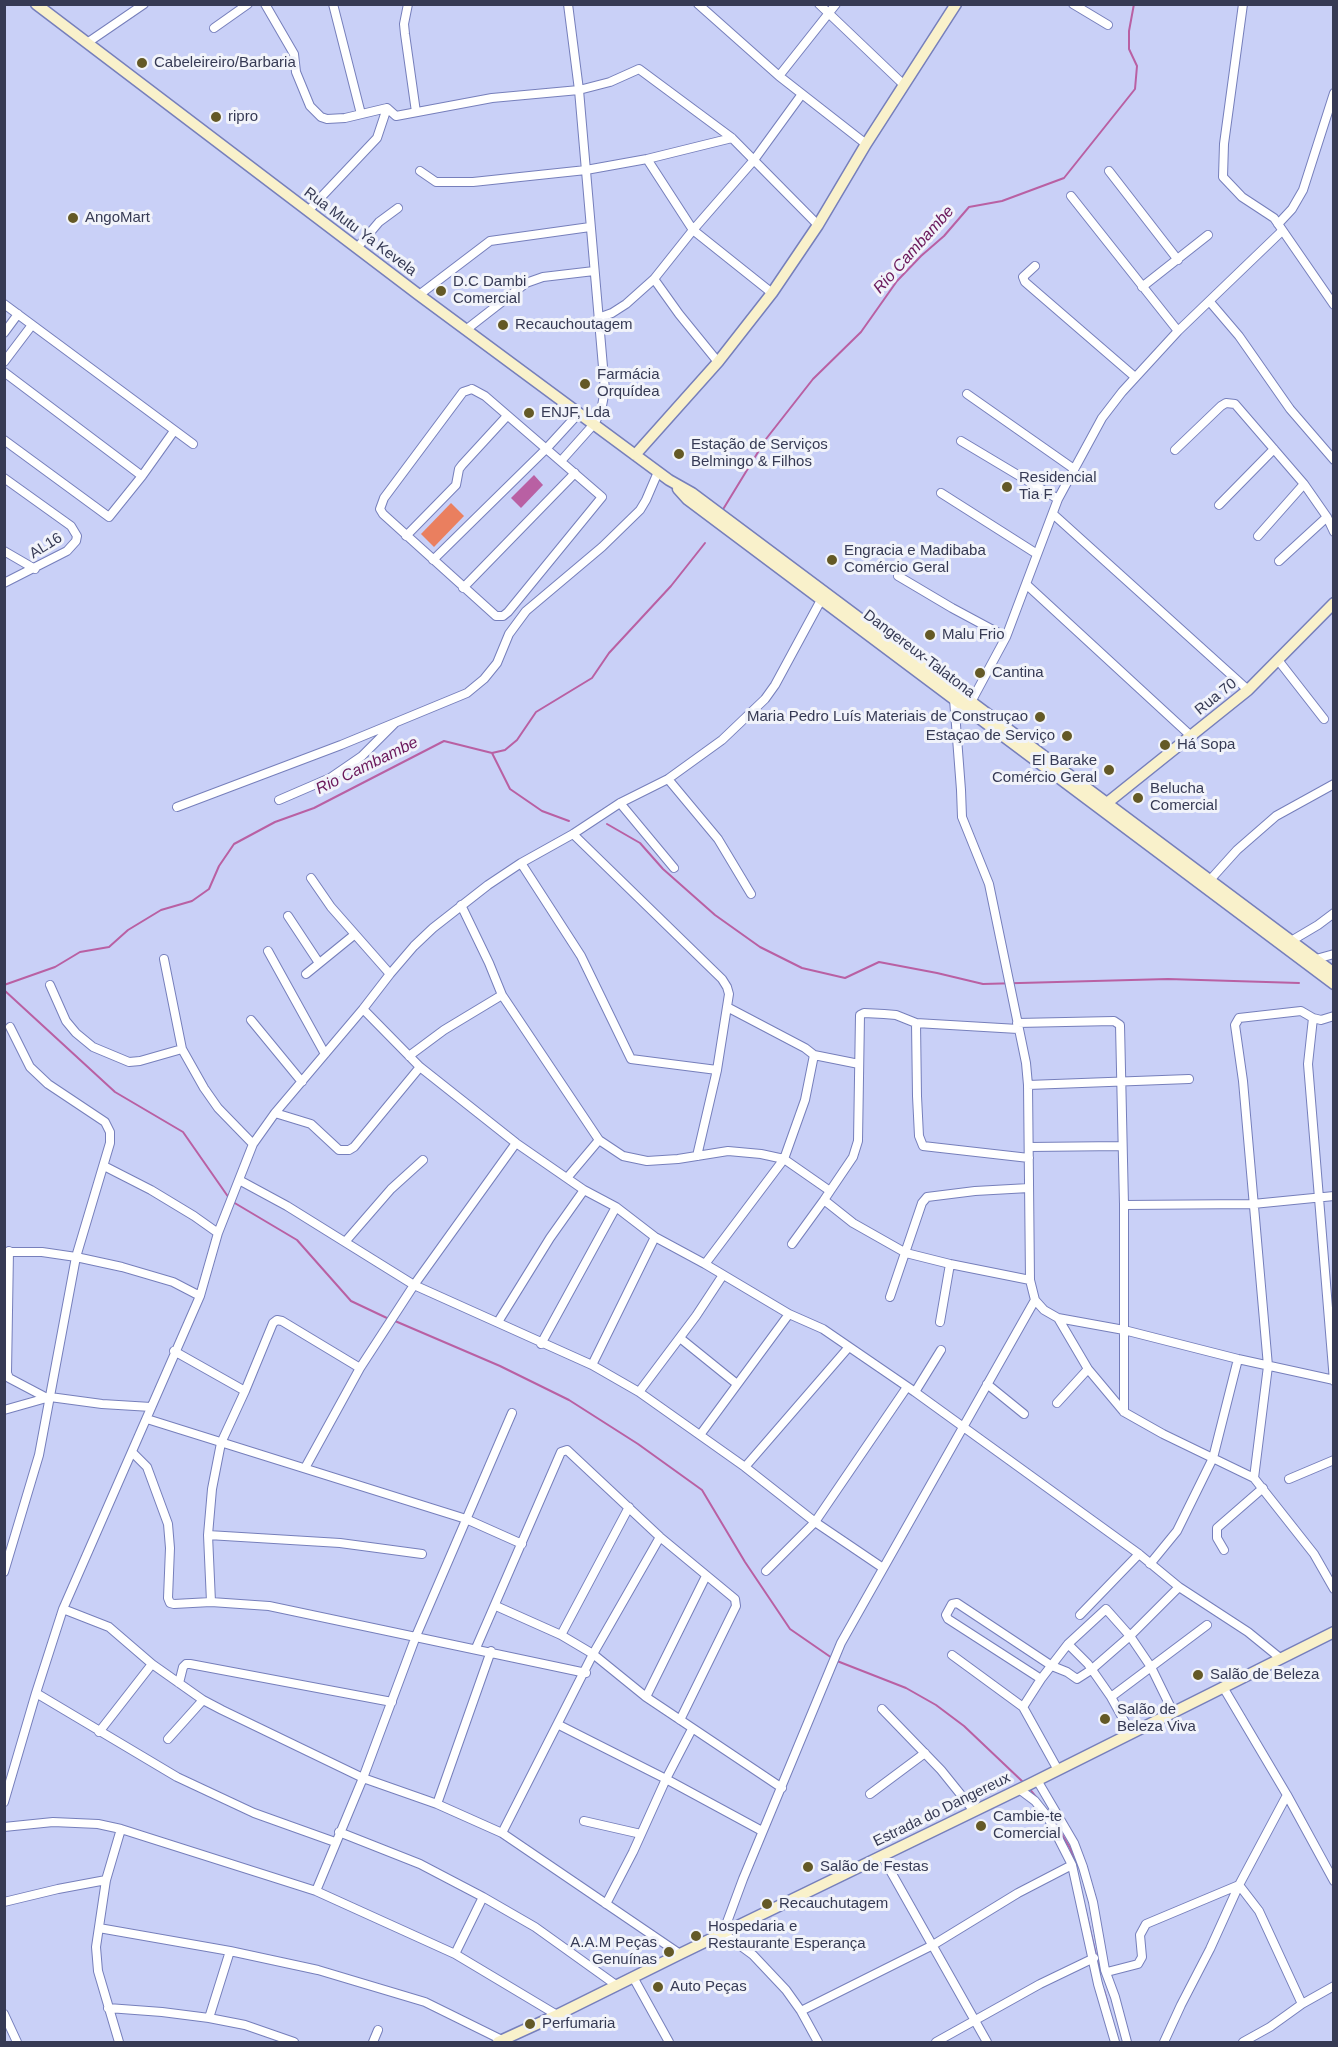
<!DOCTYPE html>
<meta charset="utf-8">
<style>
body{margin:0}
#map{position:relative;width:1338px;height:2047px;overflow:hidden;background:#c9d0f7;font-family:Arial,sans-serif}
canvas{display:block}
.frame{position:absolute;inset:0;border:6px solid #363a54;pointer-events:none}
</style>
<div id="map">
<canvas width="1338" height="2047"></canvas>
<div class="frame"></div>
</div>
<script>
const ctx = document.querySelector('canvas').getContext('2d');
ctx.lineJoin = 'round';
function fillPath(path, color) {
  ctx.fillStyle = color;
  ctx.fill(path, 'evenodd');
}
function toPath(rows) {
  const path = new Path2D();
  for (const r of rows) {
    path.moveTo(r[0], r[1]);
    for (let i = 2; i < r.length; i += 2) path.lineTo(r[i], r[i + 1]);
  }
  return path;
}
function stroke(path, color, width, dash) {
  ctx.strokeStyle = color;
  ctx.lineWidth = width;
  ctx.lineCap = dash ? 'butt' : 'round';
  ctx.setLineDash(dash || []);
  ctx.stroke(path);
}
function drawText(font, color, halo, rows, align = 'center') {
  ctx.font = font + ' Arial,sans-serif';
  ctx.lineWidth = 6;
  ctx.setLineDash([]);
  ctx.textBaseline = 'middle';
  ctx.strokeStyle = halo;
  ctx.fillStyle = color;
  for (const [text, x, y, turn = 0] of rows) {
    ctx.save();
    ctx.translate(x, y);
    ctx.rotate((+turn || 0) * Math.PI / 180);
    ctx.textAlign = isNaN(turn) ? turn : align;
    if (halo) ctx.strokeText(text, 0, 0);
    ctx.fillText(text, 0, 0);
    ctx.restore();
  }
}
fillPath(toPath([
 [451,503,464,516,434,547,421,534]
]), '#ea7f5f');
fillPath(toPath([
 [534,475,543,485,521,508,511,498]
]), '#b960a3');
stroke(toPath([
 [722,511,766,439,813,379,861,332,897,281,921,256,944,236,969,207,1002,201,1064,178,1135,89,1137,66,1129,49,1129,31,1134,4],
 [492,753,510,789,542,811,569,821],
 [607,824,640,843,663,869,715,915,760,947,802,968,845,978,879,962,937,973,983,984,1168,979,1299,983],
 [4,985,55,967,80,952,109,947,128,930,161,910,192,901,209,889,219,866,234,844,275,822,314,808,444,741,492,753,505,750,517,740,536,712,592,678,609,653,671,586,705,543],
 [4,990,115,1092,183,1132,229,1198],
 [233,1202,297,1240,351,1301,389,1319],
 [395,1321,500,1366,569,1400,638,1444,702,1490,745,1562,790,1629,832,1658],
 [837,1661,906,1688,936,1705,964,1726,1023,1782],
 [1029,1788,1037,1798],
 [1050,1814,1070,1848,1075,1862],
 [1085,1908,1098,1964],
 [1104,1990,1108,2004]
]), '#b960a3', 2);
const street = toPath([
 [265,4,294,54,296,72,310,106,321,117,327,119,345,118,387,108,396,116,492,98,579,90,610,82,639,69,732,138,818,225],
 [333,4,361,114],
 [408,4,404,24,405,34,416,112],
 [698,4,779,76,866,144],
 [819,4,904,85],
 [1073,4,1108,25],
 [1243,4,1224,144,1223,177,1242,197,1274,218,1334,305],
 [214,28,248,4],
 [87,43,144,4],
 [779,76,836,4],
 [647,159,693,230,772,293],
 [420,171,436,182,473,182,586,170,647,159,732,138],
 [1109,171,1178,260],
 [1071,196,1178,331],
 [308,211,377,138,387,108],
 [1278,224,1292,209,1303,190,1334,93],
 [357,248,379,222,398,208],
 [1035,266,1023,277,1025,282,1135,377],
 [654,279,679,314,718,362],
 [1142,287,1208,235],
 [419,295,490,241,590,227],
 [1210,302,1239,336,1290,409,1334,460],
 [4,304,193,444],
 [598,318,612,313,626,304,654,279,693,230,754,160,802,94],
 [467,329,526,283,543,277,594,271],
 [4,333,18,314],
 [4,362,32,325],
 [4,372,142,476],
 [472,389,485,396,602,497,508,612,503,616,496,616,383,514,380,509,384,498,463,392,472,389],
 [967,394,1074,469],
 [4,440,109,517,142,476,174,431],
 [961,441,1058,499],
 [1175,450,1221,406,1226,403,1235,404,1304,484,1327,517,1334,532],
 [561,461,594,424,601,411,605,390,579,90,568,4],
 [4,478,71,526,77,536,76,541,67,551,4,583],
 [941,493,1037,554],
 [1219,505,1274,449],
 [1053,514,1248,690],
 [406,536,456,485,459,469,462,465,507,416],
 [1258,536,1304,484],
 [4,551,35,569],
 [433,560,546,449,579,413],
 [1279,561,1327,517],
 [898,576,952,608,1006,637],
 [1027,585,1191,736],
 [463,588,575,473],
 [1278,660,1324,719],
 [954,699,961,790,962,817,989,884,1026,1063,1028,1085,1030,1280],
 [971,702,1006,637,1058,499,1102,418,1122,392,1178,331,1282,231],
 [668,779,718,839,751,894],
 [279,800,330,778,362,756,395,723],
 [620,803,674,868],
 [177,807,341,745,467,693,484,679,497,663,509,634,526,611,602,547,640,510,646,500,658,472],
 [573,834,722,979,727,987,729,994,717,1070,697,1156],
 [521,863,581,956,631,1059,717,1070],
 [311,878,331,907,390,974],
 [1210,880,1237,850,1276,816,1334,784],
 [461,905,489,963,502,995,599,1140,623,1156,647,1161,678,1159,728,1151,761,1154,784,1159,830,1191,824,1200,853,1223,906,1253,950,1264,1030,1280,1035,1300,1044,1310,1058,1318,1088,1369,1124,1412,1163,1434,1254,1478,1314,1554,1334,1589],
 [288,916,319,963],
 [1291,941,1318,925,1334,913],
 [268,951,325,1054],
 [164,959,182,1049,204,1088,218,1108,253,1144],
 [1316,959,1334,954],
 [306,974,354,935],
 [50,985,66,1021,76,1033,93,1047,129,1062,140,1061,182,1049],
 [363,1009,420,1067,516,1143,584,1190,616,1207,655,1237,705,1264,789,1314,823,1329,915,1392,1139,1554,1179,1587,1248,1632,1280,1658],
 [1313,1018,1308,1064,1334,1381],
 [251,1020,302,1082],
 [916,1023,917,1096,919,1136,923,1146,1029,1158],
 [1017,1023,1114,1021,1120,1025,1124,1205,1124,1412],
 [814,1055,859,1064],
 [409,1056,444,1030,502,995],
 [1028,1085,1189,1079],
 [275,1113,311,1124,339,1150,349,1150,354,1147,420,1067],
 [1029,1147,1122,1146],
 [104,1166,151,1190,194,1216,218,1233],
 [567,1178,599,1140],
 [239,1180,287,1206,414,1285,592,1365,639,1392,745,1467,815,1522,883,1568],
 [830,1191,853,1157,858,1141,860,1015,864,1013,884,1014,896,1015,916,1023,1018,1029],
 [1124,1205,1253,1204,1334,1196],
 [345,1242,391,1189,423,1160],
 [792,1244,824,1200],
 [9,1251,7,1373,9,1378,45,1397],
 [4,1252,42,1252,76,1257,122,1267,173,1282,200,1296],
 [705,1264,784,1159,805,1100,814,1055,805,1048,727,1007],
 [890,1297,922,1203,927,1197,975,1191,1029,1188],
 [1058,1318,1124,1330,1238,1359,1334,1380],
 [498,1322,550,1238,584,1190],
 [940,1322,950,1264],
 [680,1338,737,1384],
 [541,1344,616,1207],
 [174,1351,245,1391],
 [592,1365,655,1237],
 [987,1384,1024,1414],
 [639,1392,696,1316,723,1275],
 [915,1392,941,1350],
 [1057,1403,1088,1369],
 [4,1410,50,1397,102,1404,151,1407],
 [147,1419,466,1519,522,1544],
 [700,1435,789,1314],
 [132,1452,147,1467,168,1524,170,1548,168,1598,170,1603,174,1604,211,1602,269,1606,586,1673],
 [745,1467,848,1348],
 [305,1468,360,1368,414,1285,516,1143],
 [1254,1478,1268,1366,1243,1081,1235,1025,1239,1018,1301,1011,1313,1018,1321,1020,1334,1016],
 [1289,1479,1334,1460],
 [208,1535,340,1543,422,1554],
 [1224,1550,1217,1538,1217,1528,1263,1488],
 [1150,1564,1177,1531,1213,1458,1238,1359],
 [766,1571,815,1522,907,1387],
 [4,1572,39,1455,76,1257,110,1143,110,1132,105,1122,48,1084,30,1067,10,1027],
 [211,1602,208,1535,212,1489,221,1443,245,1391,273,1323,277,1320,282,1321,360,1368],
 [496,1606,561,1635,593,1654,646,1697,782,1788],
 [63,1609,109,1627,152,1664,203,1700,222,1710,363,1778,437,1804,502,1833,680,1954],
 [1080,1615,1139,1554],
 [561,1635,629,1507],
 [1068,1644,1088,1664,1111,1697,1131,1733],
 [476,1648,561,1452,567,1450,660,1537,735,1599,736,1606,680,1720],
 [952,1655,1023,1707,1058,1770],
 [1041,1679,948,1619,946,1615,952,1604,957,1603,1052,1666,1067,1672,1077,1679,1091,1670,1130,1636,1179,1587],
 [179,1683,183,1667,186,1664,190,1664,392,1702],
 [1223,1687,1287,1795,1334,1881],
 [36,1693,177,1777,254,1813,335,1842],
 [646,1697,706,1576],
 [1111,1697,1207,1625],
 [1023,1707,1041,1679,1068,1644,1106,1609,1130,1636,1151,1667,1173,1712],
 [882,1709,941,1770,974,1811],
 [559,1725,666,1779,762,1831],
 [99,1732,152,1664],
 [168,1739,203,1700],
 [1037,1780,1074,1843,1083,1867,1093,1902,1105,1970,1115,1997,1127,2042],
 [1019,1789,1035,1801,1047,1816,1072,1865,1098,1984,1115,2042],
 [870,1794,925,1753],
 [4,1802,36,1693,63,1609,200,1296,218,1233,253,1144,275,1113,363,1009,390,974,414,946,433,928,488,885,521,863,573,834,620,803,668,779,722,740,765,699,775,685,821,600],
 [437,1804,491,1651],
 [584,1821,641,1834],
 [4,1827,53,1822,98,1824,121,1829,316,1891,455,1954,557,2015],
 [339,1832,420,1864,483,1897,535,1927,616,1985],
 [502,1833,593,1654,660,1537],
 [882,1856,987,2042],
 [316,1891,363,1778,416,1636,512,1413],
 [4,1902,58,1889,106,1880],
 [606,1904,633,1852,666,1779,692,1729],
 [99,1928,230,1951,318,1970,425,2002,502,2040],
 [455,1954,483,1897],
 [1107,1972,1138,1964,1142,1957,1140,1935,1146,1924,1239,1885,1259,1911,1302,2004],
 [633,1977,669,2042],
 [108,2008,162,2012,209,2018,245,2025,294,2042],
 [801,2011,933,1945,1018,1893,1072,1865],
 [4,2014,17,2042],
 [209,2018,230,1951],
 [119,2042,98,1971,96,1947,106,1880,121,1829],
 [373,2042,378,2030],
 [818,2042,801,2011,786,1990,753,1955,723,1933,743,1879,841,1643,1035,1300],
 [936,2042,1040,1984,1094,1958],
 [1164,2042,1181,2005,1210,1949,1239,1885,1287,1795],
 [1243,2042,1270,2027,1302,2004,1334,1986]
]);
const secondary = toPath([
 [36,4,419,295,669,480,692,493,1334,973],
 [635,455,718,362,772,293,818,225,866,144,956,4],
 [678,489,687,499,1334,984],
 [1107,803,1248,690,1334,603],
 [498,2042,557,2015,680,1954,1030,1784,1334,1632]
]);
stroke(street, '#767fbb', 10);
stroke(secondary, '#767fbb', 13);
stroke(street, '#fff', 8);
stroke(secondary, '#f9f1cb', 10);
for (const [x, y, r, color] of [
 [142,63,6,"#645926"],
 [216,117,6,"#645926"],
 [73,218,6,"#645926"],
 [441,291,6,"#645926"],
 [503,325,6,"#645926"],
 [585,384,6,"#645926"],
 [529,413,6,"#645926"],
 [679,454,6,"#645926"],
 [1007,487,6,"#645926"],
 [832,560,6,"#645926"],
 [930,635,6,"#645926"],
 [980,673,6,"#645926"],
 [1040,717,6,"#645926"],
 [1067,736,6,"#645926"],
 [1165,745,6,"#645926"],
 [1109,770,6,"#645926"],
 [1138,798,6,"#645926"],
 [1198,1675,6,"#645926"],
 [1105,1719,6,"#645926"],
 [981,1826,6,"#645926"],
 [808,1867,6,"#645926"],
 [767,1904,6,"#645926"],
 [696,1936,6,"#645926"],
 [669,1952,6,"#645926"],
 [658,1987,6,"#645926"],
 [530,2024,6,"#645926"]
]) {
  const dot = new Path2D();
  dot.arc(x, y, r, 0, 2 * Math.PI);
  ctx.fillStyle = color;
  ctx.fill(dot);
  stroke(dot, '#f1f3fa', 2);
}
drawText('15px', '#363a54', '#f1f3fa', [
 ["Cabeleireiro/Barbaria",154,63],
 ["ripro",228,117],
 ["AngoMart",85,218],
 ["D.C Dambi",453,282],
 ["Comercial",453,299],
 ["Recauchoutagem",515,325],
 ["Farmácia",597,375],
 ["Orquídea",597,392],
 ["ENJF, Lda",541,413],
 ["Estação de Serviços",691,445],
 ["Belmingo & Filhos",691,462],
 ["Residencial",1019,478],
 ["Tia F",1019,495],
 ["Engracia e Madibaba",844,551],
 ["Comércio Geral",844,568],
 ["Malu Frio",942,635],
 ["Cantina",992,673],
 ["Maria Pedro Luís Materiais de Construçao",1028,717,"right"],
 ["Estaçao de Serviço",1055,736,"right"],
 ["Há Sopa",1177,745],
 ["El Barake",1097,761,"right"],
 ["Comércio Geral",1097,778,"right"],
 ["Belucha",1150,789],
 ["Comercial",1150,806],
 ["Salão de Beleza",1210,1675],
 ["Salão de",1117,1710],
 ["Beleza Viva",1117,1727],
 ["Cambie-te",993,1817],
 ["Comercial",993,1834],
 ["Salão de Festas",820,1867],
 ["Recauchutagem",779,1904],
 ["Hospedaria e",708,1927],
 ["Restaurante Esperança",708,1944],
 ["A.A.M Peças",657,1943,"right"],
 ["Genuínas",657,1960,"right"],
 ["Auto Peças",670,1987],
 ["Perfumaria",542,2024]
], 'left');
drawText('15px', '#363a54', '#f1f3fa', [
 ["Rua Mutu Ya Kevela",360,232,37],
 ["AL16",46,546,-32],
 ["Dangereux-Talatona",919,654,37],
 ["Rua 70",1216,697,-39],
 ["Estrada do Dangereux",942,1810,-26]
]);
drawText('italic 16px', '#6a175a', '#f1f3fa', [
 ["Rio Cambambe",914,250,-48],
 ["Rio Cambambe",367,766,-26]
]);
</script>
